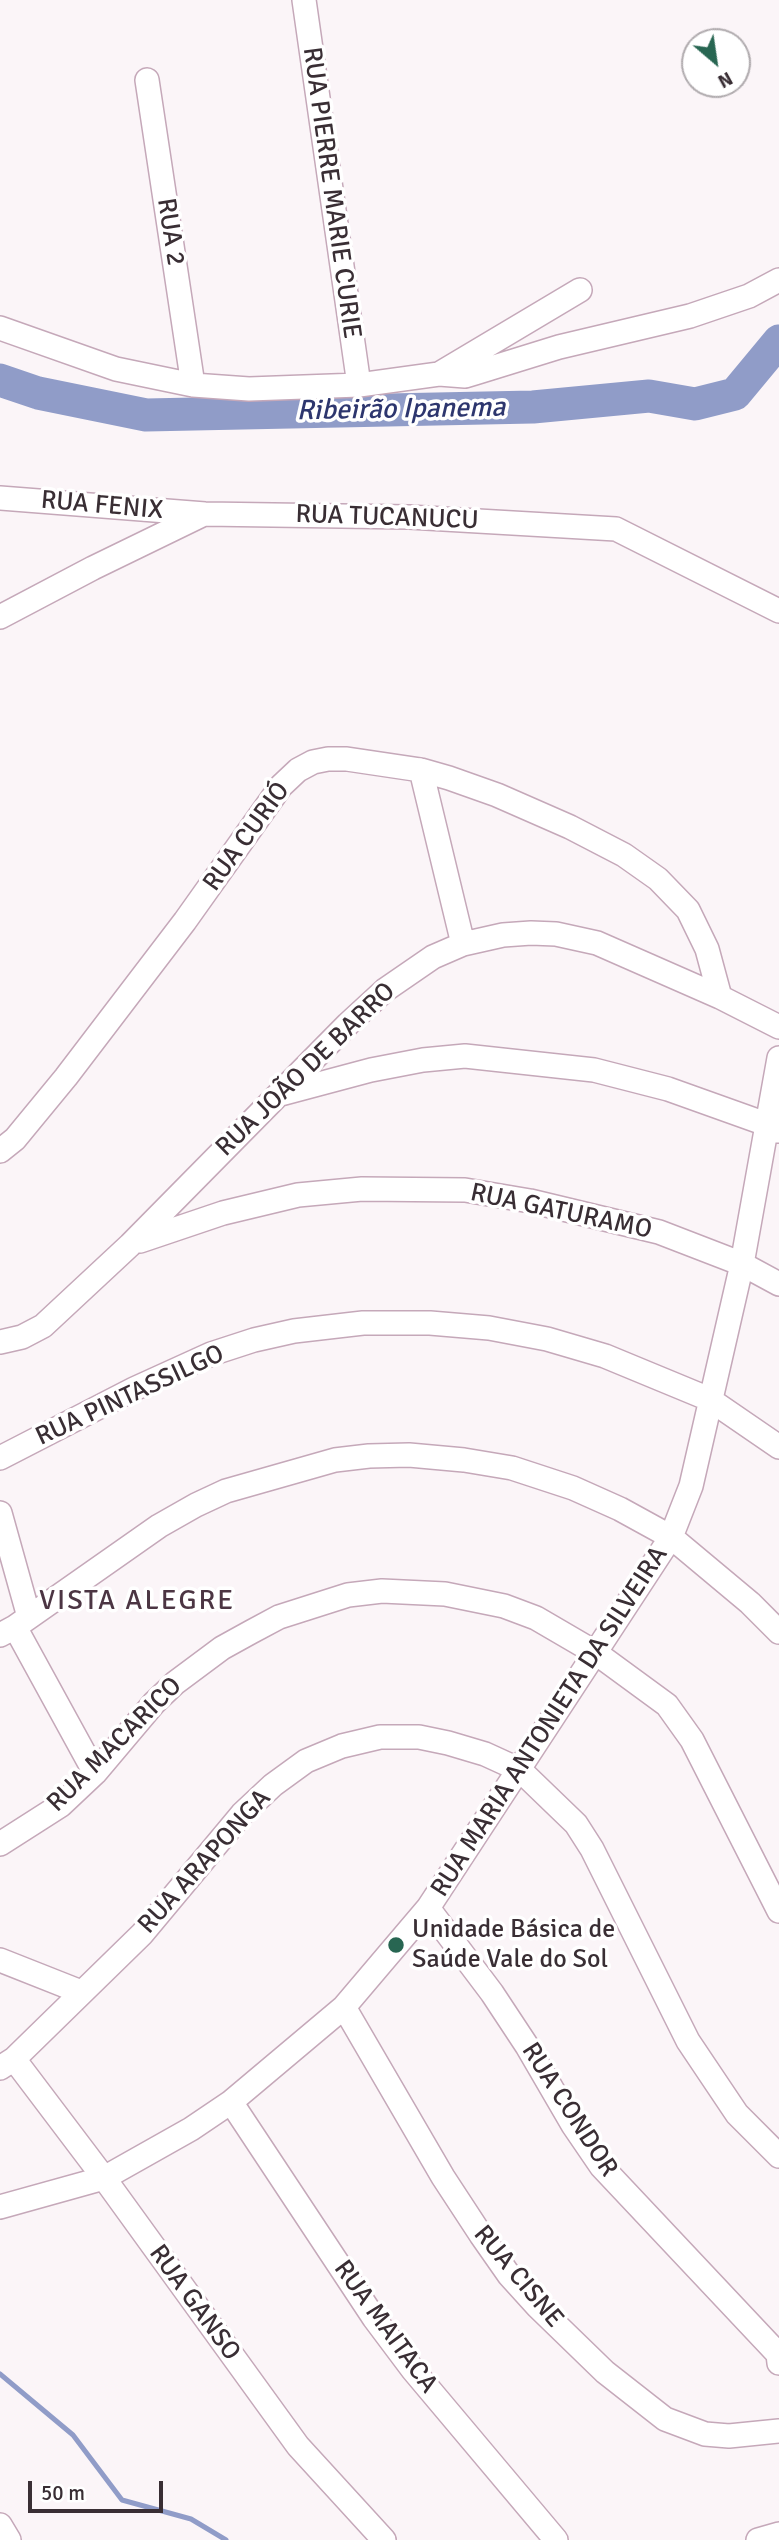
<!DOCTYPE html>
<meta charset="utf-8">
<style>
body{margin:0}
#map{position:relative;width:779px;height:2540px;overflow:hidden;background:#fbf5f8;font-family:Signika,sans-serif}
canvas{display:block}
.north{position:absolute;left:681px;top:28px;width:70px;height:70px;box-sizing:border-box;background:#fff;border:2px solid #b0abae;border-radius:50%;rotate:151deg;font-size:19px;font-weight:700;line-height:28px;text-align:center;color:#392e34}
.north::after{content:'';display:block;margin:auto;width:24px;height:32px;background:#286652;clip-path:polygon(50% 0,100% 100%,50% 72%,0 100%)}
.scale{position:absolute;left:28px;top:2481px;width:135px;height:32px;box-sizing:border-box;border:4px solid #392e34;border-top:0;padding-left:9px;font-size:21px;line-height:24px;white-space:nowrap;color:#392e34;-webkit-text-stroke:5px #fff;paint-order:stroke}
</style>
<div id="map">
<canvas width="779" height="2540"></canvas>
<div class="north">N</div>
<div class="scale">50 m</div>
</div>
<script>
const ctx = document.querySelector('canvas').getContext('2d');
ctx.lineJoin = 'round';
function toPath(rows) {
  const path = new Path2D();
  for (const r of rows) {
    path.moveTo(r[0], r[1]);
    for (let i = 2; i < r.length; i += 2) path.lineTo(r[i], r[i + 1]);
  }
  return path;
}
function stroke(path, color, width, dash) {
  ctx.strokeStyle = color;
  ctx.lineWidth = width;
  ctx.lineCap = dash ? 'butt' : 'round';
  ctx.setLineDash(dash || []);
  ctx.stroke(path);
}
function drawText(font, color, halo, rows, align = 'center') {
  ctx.font = font + ' Signika,sans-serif';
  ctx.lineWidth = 7;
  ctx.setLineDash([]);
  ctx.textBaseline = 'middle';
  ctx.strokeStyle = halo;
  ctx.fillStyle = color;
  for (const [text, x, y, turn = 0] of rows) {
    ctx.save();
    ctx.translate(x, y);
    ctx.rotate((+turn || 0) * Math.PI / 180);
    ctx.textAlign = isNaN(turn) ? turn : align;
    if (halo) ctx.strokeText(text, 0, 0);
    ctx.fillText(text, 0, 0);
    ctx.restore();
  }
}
stroke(toPath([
 [0,2374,73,2435,122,2500,191,2519,226,2540]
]), '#909cc8', 5);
stroke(toPath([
 [0,380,38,393,146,415,533,407,649,396,695,404,735,394,779,341]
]), '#909cc8', 33);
const minor = toPath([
 [304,0,359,385],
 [147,80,193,385],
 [0,328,116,369,193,385,249,389,359,385,439,374,465,376,475,373,559,347,690,316,749,296,779,280],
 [439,374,580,290],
 [0,498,205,514,409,517,616,529,779,611],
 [0,617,93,568,202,515],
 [421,770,463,944],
 [281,1094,371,1070,423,1060,465,1056,594,1070,668,1089,766,1124,778,1131],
 [0,1151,15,1139,66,1077,185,921,281,786,298,770,313,762,328,759,347,759,421,770,449,778,497,795,570,827,624,855,658,879,688,910,707,949,720,997],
 [140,1241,223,1213,298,1195,362,1189,465,1190,530,1201,659,1232,742,1264,779,1284],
 [0,1342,22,1337,43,1326,130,1245,348,1024,385,990,433,957,463,944,503,935,531,933,556,934,597,943,720,997,779,1027],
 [0,1458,134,1389,211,1354,254,1340,294,1331,363,1323,430,1323,489,1328,547,1339,605,1356,709,1399,779,1447],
 [0,1513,29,1617],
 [15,1627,95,1773],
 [0,1635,15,1627,159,1526,196,1505,226,1491,335,1460,369,1456,409,1455,464,1460,512,1468,573,1488,620,1509,671,1537,750,1603,779,1632],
 [0,1844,61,1805,95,1773,154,1703,175,1683,222,1648,251,1632,279,1617,348,1595,382,1591,445,1594,504,1606,536,1618,596,1653,667,1705,692,1740,779,1911],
 [428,1908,492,1993,527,2046,573,2125,601,2166,778,2354,779,2363],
 [0,1960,81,1992],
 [344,2007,443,2177,481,2235,509,2275,538,2307,605,2372,665,2419,705,2434,729,2436,779,2431],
 [14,2059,104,2178,298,2446,384,2540],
 [0,2068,14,2059,142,1934,242,1814,273,1785,306,1761,342,1746,380,1737,419,1737,448,1743,485,1754,520,1770,576,1824,592,1849,688,2041,737,2114,779,2156],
 [231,2102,374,2318,413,2370,556,2540],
 [0,2207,104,2178,191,2129,231,2102,344,2007,428,1908,671,1537,691,1486,742,1264,779,1058],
 [0,2525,9,2540],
 [758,2540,779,2534]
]);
stroke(minor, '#c5a8b9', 26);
stroke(minor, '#fff', 23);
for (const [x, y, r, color] of [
 [396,1945,9,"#286652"]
]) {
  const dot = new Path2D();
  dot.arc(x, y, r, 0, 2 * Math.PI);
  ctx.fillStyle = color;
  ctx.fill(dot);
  stroke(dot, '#fff', 2.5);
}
drawText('26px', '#392e34', '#fff', [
 ["RUA PIERRE MARIE CURIE",331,193,82],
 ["RUA 2",170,232,81],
 ["RUA FENIX",102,506,5],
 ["RUA TUCANUCU",387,518,2],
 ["RUA CURIÓ",247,837,-54],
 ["RUA JOÃO DE BARRO",306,1070,-44],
 ["RUA GATURAMO",561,1212,12],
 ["RUA PINTASSILGO",130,1396,-25],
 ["RUA MARIA ANTONIETA DA SILVEIRA",550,1722,-57],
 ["RUA MACARICO",115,1745,-45],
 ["RUA ARAPONGA",205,1862,-48],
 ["RUA CONDOR",569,2110,57],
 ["RUA CISNE",518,2277,50],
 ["RUA GANSO",194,2303,54],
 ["RUA MAITACA",385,2327,54]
]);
drawText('26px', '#392e34', '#fff', [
 ["Unidade Básica de",412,1930],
 ["Saúde Vale do Sol",412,1960]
], 'left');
drawText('italic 28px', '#2d366e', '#fff', [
 ["Ribeirão Ipanema",401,410,-1]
]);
ctx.letterSpacing = '2px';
drawText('28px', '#4c3543', '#fff', [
 ["VISTA ALEGRE",137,1602]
]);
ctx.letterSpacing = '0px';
</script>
